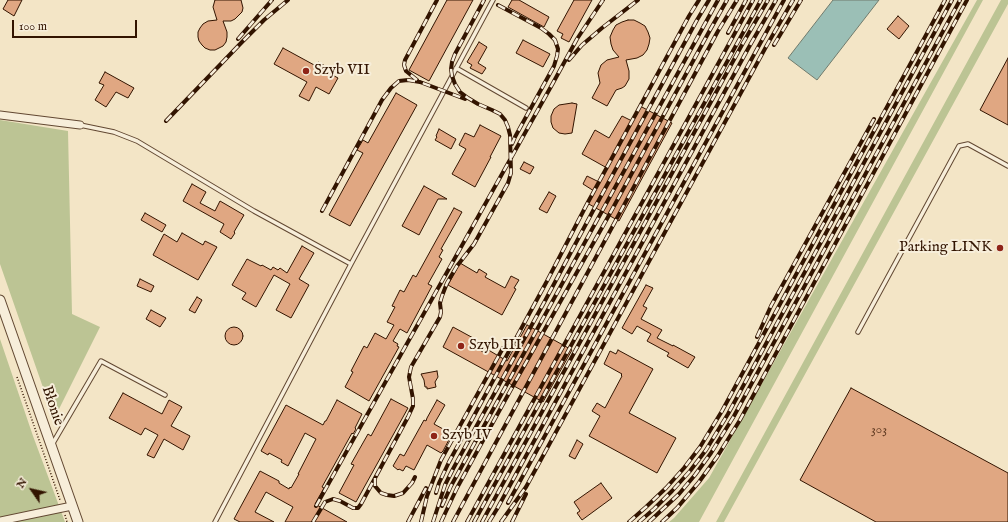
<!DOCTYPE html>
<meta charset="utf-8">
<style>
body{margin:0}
#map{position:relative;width:1008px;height:522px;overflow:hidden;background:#f3e5c6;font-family:"IM FELL English",serif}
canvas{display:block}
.north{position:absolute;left:12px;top:470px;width:40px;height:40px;-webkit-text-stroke:3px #f7eeda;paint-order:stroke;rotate:304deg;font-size:11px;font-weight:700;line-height:16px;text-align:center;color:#321400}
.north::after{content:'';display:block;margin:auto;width:14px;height:18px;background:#321400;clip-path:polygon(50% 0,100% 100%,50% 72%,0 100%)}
.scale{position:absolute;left:12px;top:20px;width:125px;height:18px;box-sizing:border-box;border:2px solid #321400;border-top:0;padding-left:5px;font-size:12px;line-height:14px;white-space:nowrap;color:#321400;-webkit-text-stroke:3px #f7eeda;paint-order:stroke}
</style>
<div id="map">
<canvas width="1008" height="522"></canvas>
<div class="north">N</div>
<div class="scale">100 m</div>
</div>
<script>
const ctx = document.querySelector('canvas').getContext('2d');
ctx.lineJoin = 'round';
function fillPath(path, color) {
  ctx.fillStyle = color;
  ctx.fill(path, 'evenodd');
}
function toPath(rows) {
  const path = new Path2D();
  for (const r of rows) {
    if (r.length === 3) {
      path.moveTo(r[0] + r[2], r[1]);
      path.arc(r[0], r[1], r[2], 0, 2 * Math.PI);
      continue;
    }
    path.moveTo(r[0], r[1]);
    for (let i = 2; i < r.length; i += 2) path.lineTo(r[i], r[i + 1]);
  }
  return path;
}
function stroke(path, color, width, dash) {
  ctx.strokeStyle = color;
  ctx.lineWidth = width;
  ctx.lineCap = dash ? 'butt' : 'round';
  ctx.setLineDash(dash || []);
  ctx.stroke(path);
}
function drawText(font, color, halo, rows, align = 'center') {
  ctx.font = font + ' "IM FELL English",serif';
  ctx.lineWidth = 4;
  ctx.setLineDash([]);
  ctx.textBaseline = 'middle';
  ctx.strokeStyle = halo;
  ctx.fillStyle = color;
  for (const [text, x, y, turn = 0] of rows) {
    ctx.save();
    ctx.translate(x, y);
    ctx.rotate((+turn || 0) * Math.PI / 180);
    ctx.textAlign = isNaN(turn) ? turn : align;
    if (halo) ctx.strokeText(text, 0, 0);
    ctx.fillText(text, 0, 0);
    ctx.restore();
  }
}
fillPath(toPath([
 [977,0,983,0,699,522,669,522,674,518,709,478],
 [1001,0,1008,0,1008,4,724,522,716,522],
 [0,120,68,131,72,314,100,327,54,419,0,264],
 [0,339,33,436,65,522,0,522]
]), '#bcc494');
const water = toPath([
 [833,0,879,0,817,80,788,58,833,0]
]);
fillPath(water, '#9bbfb6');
stroke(water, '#717b6d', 1);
const building = toPath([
 [8,0,22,0,14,16,3,9,8,0],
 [215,0,241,0,243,8,242,12,235,19,231,21,223,21,227,32,227,37,226,42,223,46,215,50,210,50,205,48,202,45,199,41,198,37,198,32,200,28,203,24,208,21,217,20,213,7,215,0],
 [447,0,473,0,429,81,409,70,447,0],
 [512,0,519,0,549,17,544,27,508,7,512,0],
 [574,0,592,0,569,42,561,38,563,34,557,31,574,0],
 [898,16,909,26,899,39,887,29,898,16],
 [628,20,634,20,640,23,645,26,648,32,650,38,649,44,647,50,643,55,637,58,626,60,629,71,629,79,625,86,622,88,616,90,607,106,592,98,600,83,598,73,601,65,607,60,619,57,613,50,611,44,610,37,613,30,616,25,622,22,628,20],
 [523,40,550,54,543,67,516,53,523,40],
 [479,42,487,47,478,63,486,68,482,74,470,68,472,65,467,62,479,42],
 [283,48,316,66,318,62,327,67,325,71,338,78,329,94,316,87,309,101,299,96,307,82,274,64,283,48],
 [1008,58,1008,125,980,110,1008,58],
 [105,72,134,88,128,98,116,92,106,107,95,100,104,85,99,83,105,72],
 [396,93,417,105,350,226,329,215,363,153,357,150,363,140,368,143,396,93],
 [572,103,577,104,572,133,565,134,559,133,553,128,551,122,551,116,554,109,559,105,572,103],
 [640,106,672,123,619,221,587,203,594,191,583,184,587,176,599,182,607,168,582,154,595,130,609,138,622,116,632,121,640,106],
 [480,125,501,136,490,157,491,157,475,187,452,174,466,149,459,145,465,133,474,137,480,125],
 [439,129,456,139,451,149,435,140,437,137,436,136,439,129],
 [524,162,534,167,530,174,520,169,524,162],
 [192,184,206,192,200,203,215,211,220,201,244,215,234,232,235,233,231,239,220,232,224,224,183,201,192,184],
 [424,186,447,199,438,199,419,235,402,226,424,186],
 [549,192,556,196,547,213,539,209,549,192],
 [454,208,462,212,441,249,443,250,439,257,442,259,428,284,432,286,407,333,400,329,393,341,398,344,397,346,399,347,369,401,345,387,353,372,351,371,364,346,367,348,375,333,386,339,394,325,387,322,395,307,392,306,400,290,404,292,413,275,416,277,454,208],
 [145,213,166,225,162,232,141,220,145,213],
 [182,233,203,245,205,241,217,247,198,280,153,255,164,234,177,242,182,233],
 [302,246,314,253,299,279,309,285,291,318,276,310,290,284,274,275,256,307,242,299,246,293,232,285,247,259,261,266,262,265,271,270,273,267,278,270,280,268,287,273,302,246],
 [460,263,477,273,479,269,487,274,485,277,505,288,511,276,519,280,514,288,516,289,502,315,448,285,460,263],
 [140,279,154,286,151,292,137,286,140,279],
 [646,285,653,288,643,306,647,308,641,319,662,330,657,338,673,346,673,345,695,357,688,368,667,356,669,353,647,341,651,334,637,326,632,334,622,328,646,285],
 [197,297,202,300,195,313,189,310,197,297],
 [151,310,166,318,160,327,146,319,151,310],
 [527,325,572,350,543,402,443,347,453,327,475,339,472,345,483,352,485,348,507,361,527,325],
 [234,336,9],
 [618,350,653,369,629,413,676,438,657,473,589,436,600,416,592,411,597,403,605,408,622,376,621,375,622,374,604,364,610,351,616,354,618,350],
 [437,371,438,377,435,382,436,387,427,389,427,387,425,387,424,380,421,374,437,371],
 [851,388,1008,473,1008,522,876,522,800,480,851,388],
 [123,393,162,414,169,400,182,407,171,426,190,436,183,450,164,439,154,458,147,455,158,435,145,428,141,435,109,418,123,393],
 [391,399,408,408,356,502,339,493,354,465,351,464,368,434,371,436,391,399],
 [337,400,362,414,355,428,356,429,353,434,352,433,322,487,324,488,315,504,347,522,285,522,293,507,266,492,255,512,274,522,240,522,234,519,260,471,279,481,279,483,289,489,290,487,291,488,299,474,298,474,316,439,305,433,288,466,281,462,282,460,269,453,268,455,261,451,286,405,323,425,325,421,326,421,337,400],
 [437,400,445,405,434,424,452,434,443,451,441,453,427,445,414,470,406,466,403,471,399,469,398,470,393,466,400,454,404,456,424,420,426,421,427,418,437,400],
 [577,440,583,444,575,459,569,456,577,440],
 [601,483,612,498,582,520,577,513,580,511,574,502,601,483]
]);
fillPath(building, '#e0a782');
stroke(building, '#321400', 1);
const service = toPath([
 [456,68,526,108],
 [80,125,114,132,137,141,254,211,351,264],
 [858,332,959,146,968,144,1008,166],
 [53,443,101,361,165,395],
 [215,522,351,264,493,0]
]);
const minor = toPath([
 [0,115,80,125],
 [0,521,72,506]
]);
const tertiary = toPath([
 [0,300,78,522]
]);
stroke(service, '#624832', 5.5);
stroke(minor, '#624832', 9);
stroke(tertiary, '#624832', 11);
stroke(toPath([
 [17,377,60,500],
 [65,515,67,522]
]), '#321400', 1.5, [1, 2]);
stroke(service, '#f7eeda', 3.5);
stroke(minor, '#f7eeda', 7);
stroke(tertiary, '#f7eeda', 9);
const rail = toPath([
 [498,5,541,28,549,34,555,40,558,49,557,56,554,66,515,137,512,144],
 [728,33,746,0],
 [238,39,272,0],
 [774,45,801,0],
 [569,60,582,45,602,28,638,0],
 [417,80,406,71,404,65,405,60,437,0],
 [166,121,242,42,264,20,288,0],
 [322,211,382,100,391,88,399,81,408,80,420,82,465,99],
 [757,337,771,306,874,119],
 [375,478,375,486,381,493,387,495,394,496,403,493,412,483,415,477],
 [436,493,439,483,449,462,547,281,587,204,689,16,699,0],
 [508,503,756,51,784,0],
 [316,506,553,83,577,39,603,0],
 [442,506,451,486,718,0],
 [313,522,325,502,333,499,340,501,353,508,358,508,361,504,408,417,413,406,413,399,409,377,411,367,440,317,441,312,440,303,442,296,447,283,457,266,474,244,508,183,511,173,510,135,508,127,505,120,500,114,492,110,478,104,468,98,460,92,455,84,452,76,451,69,452,62,455,54,484,0],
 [408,522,426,488],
 [421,522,427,496,441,460,503,348],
 [433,522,445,485,453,469,546,299,594,209,697,20,709,0],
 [441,522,457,488,514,384,608,217,710,30,727,0],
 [453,522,718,31,737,0],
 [467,522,753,0],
 [474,522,761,0],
 [482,522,743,43,768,0],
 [489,522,497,509,749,47,776,0],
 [501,522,526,487,767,45,793,0],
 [512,522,526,494],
 [629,522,646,507,666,488,684,468,700,447,722,411,945,0],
 [639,522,654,509,672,491,690,471,706,450,728,414,952,0],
 [649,522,679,494,695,475,711,453,734,416,960,0],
 [662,522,677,508,699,482,717,457,740,420,967,0]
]);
stroke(rail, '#321400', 4);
stroke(rail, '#f7eeda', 2.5, [8]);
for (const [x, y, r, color] of [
 [306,71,4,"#8f2418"],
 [1000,248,4,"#8f2418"],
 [461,346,4,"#8f2418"],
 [434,436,4,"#8f2418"]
]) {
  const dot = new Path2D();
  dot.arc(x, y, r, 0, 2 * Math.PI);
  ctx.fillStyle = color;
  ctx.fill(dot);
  stroke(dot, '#f7eeda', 1.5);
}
drawText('13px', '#5e3920', null, [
 ["303",879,430]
]);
drawText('15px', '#321400', '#f7eeda', [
 ["Szyb VII",314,71],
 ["Parking LINK",992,248,"right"],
 ["Szyb III",469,346],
 ["Szyb IV",442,436]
], 'left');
drawText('15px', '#321400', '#f7eeda', [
 ["Błonie",52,406,71]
]);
</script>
